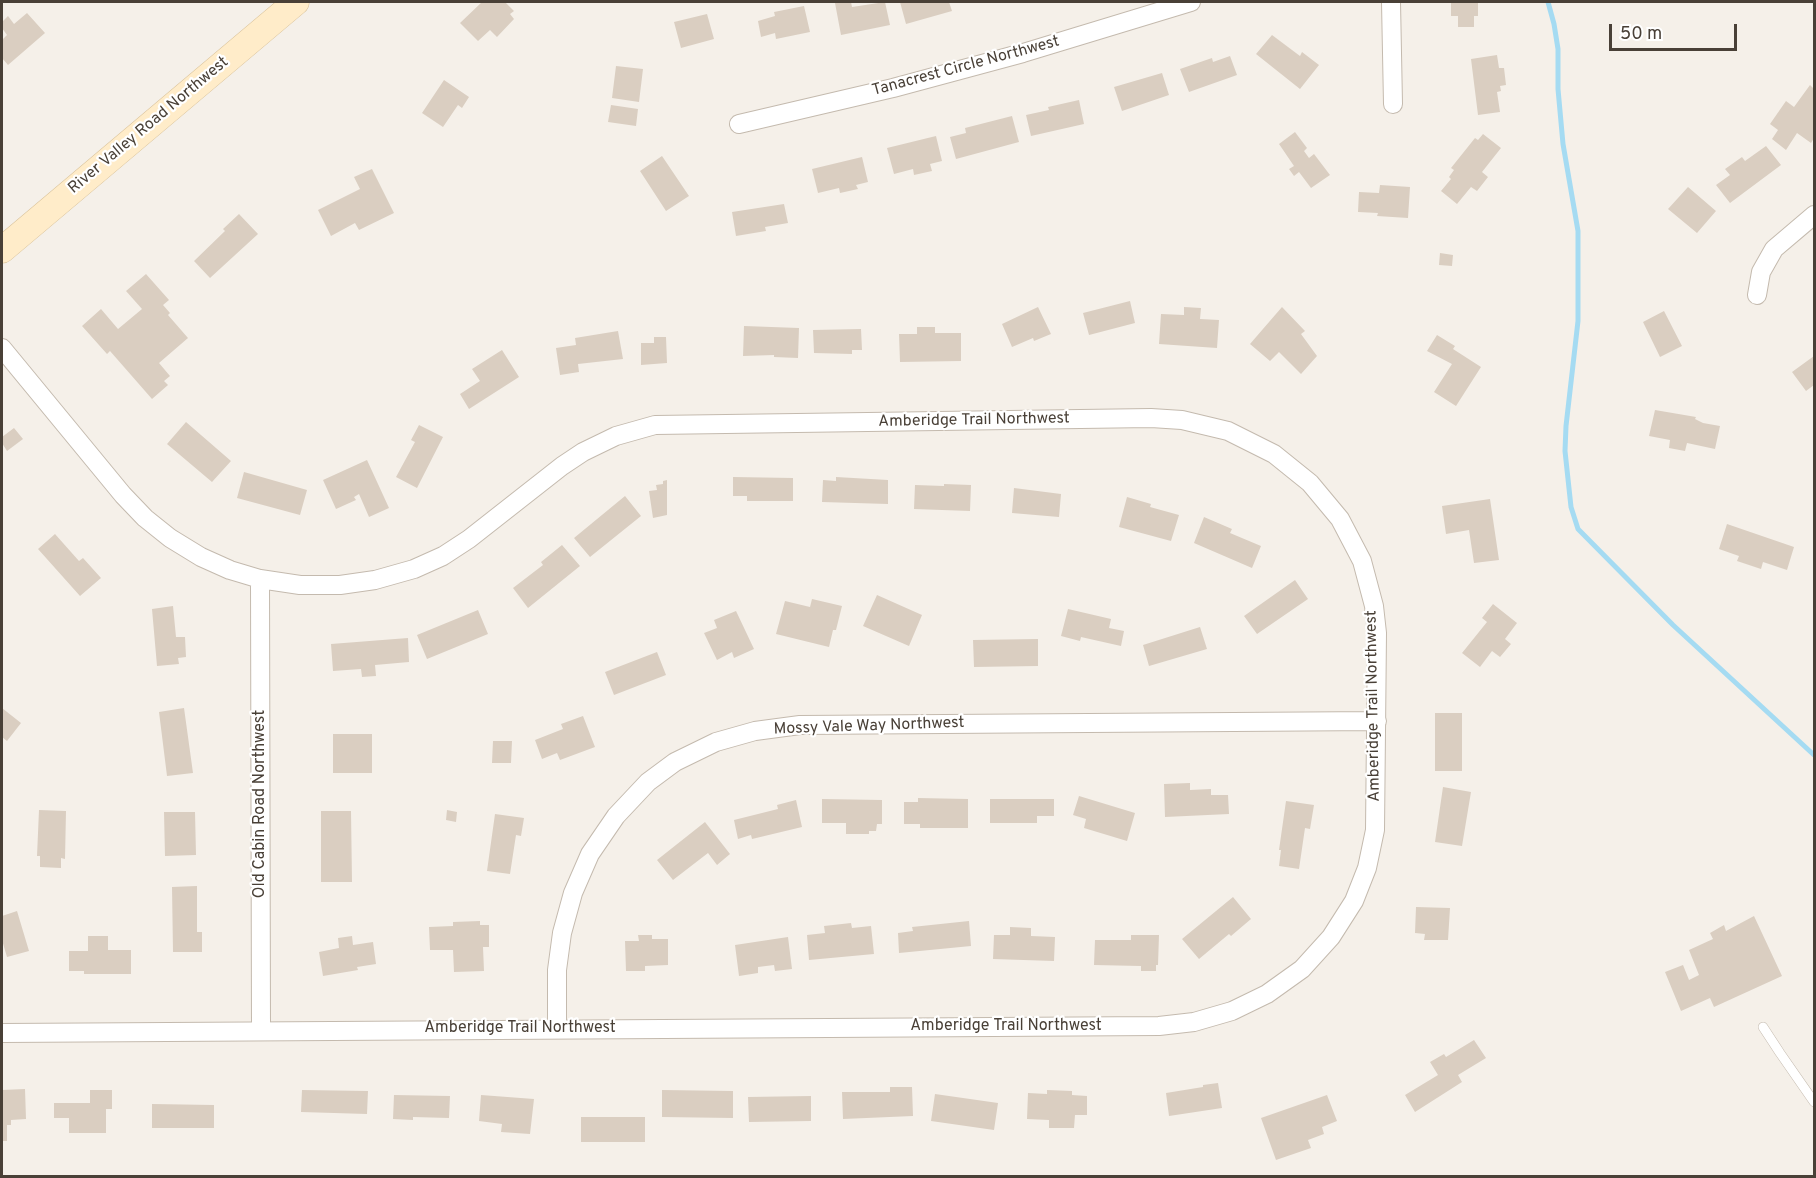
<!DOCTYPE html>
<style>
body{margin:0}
#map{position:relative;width:1816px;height:1178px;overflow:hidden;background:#f5f0e9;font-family:Overpass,sans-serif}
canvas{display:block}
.frame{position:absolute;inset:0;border:3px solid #494037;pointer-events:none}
.scale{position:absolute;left:1609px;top:24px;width:128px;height:27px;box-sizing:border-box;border:3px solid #494037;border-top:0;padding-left:8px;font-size:18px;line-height:21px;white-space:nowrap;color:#494037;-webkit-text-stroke:4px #fff;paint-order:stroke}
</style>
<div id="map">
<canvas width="1816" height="1178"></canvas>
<div class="frame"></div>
<div class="scale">50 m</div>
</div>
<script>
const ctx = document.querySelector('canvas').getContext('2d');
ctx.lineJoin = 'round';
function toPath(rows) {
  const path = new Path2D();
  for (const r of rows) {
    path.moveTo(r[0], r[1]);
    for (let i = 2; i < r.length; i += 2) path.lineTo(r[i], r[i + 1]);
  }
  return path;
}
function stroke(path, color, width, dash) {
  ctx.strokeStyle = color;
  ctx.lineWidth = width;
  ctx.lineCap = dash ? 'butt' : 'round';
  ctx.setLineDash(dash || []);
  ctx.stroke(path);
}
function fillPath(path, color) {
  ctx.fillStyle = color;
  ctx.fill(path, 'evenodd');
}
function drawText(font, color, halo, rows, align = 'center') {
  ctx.font = font + ' Overpass,sans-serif';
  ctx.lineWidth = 4.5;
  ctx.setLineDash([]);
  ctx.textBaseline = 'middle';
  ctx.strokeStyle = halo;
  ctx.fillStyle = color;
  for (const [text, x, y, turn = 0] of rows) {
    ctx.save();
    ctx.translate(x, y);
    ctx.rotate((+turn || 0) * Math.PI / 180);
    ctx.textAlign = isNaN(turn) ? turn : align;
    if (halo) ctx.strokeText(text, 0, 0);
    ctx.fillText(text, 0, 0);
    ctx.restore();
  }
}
stroke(toPath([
 [1548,2,1554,24,1558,49,1558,89,1563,144,1578,231,1578,321,1566,426,1565,451,1571,507,1578,529,1673,625,1814,755]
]), '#a5dbf2', 5);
fillPath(toPath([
 [482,2,505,2,514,11,510,14,514,19,497,37,490,30,478,41,460,23],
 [843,2,851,2,852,7,885,2,890,25,841,35,835,3],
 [900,2,949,2,952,11,906,24],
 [1451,2,1478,2,1478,16,1474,16,1474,27,1458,27,1458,16,1451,16],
 [804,6,810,32,776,39,775,33,761,37,758,21,775,16,774,12],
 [27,13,45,33,8,65,2,58,2,40,7,35,2,28,2,22,8,16,14,24],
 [707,14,714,39,681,48,674,22],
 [1272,35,1300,56,1302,52,1319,65,1300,89,1256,54],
 [1497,55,1499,68,1504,68,1506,85,1500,86,1501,91,1497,92,1500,112,1478,115,1471,59],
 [1230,56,1237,75,1189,92,1180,69,1212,58,1213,62],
 [616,66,643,69,639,102,612,98],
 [1162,73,1169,95,1122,111,1114,87],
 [444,80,469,97,462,108,458,105,443,127,422,113],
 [1810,85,1814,89,1814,138,1811,143,1797,133,1786,150,1772,139,1778,130,1770,124,1786,101,1794,107],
 [1079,100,1084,124,1031,136,1026,115,1049,110,1048,107],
 [611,105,638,109,636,126,608,122],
 [1012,116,1019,142,956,159,950,137,966,133,965,128],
 [1295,132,1307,148,1304,151,1309,158,1314,154,1330,175,1311,188,1299,172,1294,176,1289,169,1294,166,1279,144],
 [1483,134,1501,148,1482,172,1488,177,1477,191,1471,187,1457,204,1441,191,1451,179,1449,177,1454,170,1451,168,1475,138,1478,140],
 [936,136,942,161,930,164,932,171,914,175,913,169,894,174,887,148],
 [1766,146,1781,165,1730,203,1716,185,1730,175,1725,169,1742,157,1745,161],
 [662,156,689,196,666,211,640,171],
 [862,157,868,182,856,185,858,189,840,193,839,188,818,193,812,169],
 [372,169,394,213,359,230,355,223,331,236,318,210,360,189,354,177],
 [1380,185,1410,187,1408,218,1377,216,1378,213,1358,212,1359,192,1379,193],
 [1688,187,1716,211,1697,233,1668,209],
 [784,204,788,223,765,227,766,231,736,236,732,212],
 [239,214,258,234,210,278,194,261,225,231,223,229],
 [1440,253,1453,255,1452,266,1439,265],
 [146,274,169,300,163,305,170,313,168,315,188,338,159,363,170,376,164,381,168,385,152,399,110,351,107,354,82,326,101,309,118,329,142,309,126,291],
 [1130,301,1135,323,1089,335,1083,313],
 [1038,307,1051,334,1034,341,1033,338,1012,347,1002,324],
 [1184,307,1201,308,1200,319,1219,320,1217,348,1159,344,1161,314,1184,315],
 [1282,307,1305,331,1301,334,1317,356,1301,374,1279,352,1270,361,1250,344],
 [1664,311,1682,346,1660,357,1643,322],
 [744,326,799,328,798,358,774,357,774,355,743,356],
 [917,327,935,327,935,333,961,333,961,361,900,362,899,334,917,334],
 [861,329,862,350,852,350,852,354,814,353,813,330],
 [618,331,623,359,578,364,579,372,560,375,556,348,576,345,575,338],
 [1437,335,1455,346,1453,349,1481,367,1456,406,1434,392,1452,364,1427,351],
 [654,337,666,337,667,363,641,365,641,343,654,343],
 [502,350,519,377,469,409,460,394,480,381,472,369],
 [1814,356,1814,385,1806,391,1792,372],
 [1655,410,1696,417,1695,419,1703,423,1720,426,1715,449,1687,443,1685,451,1669,448,1670,440,1649,436],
 [186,422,231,461,212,482,167,444],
 [419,425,443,437,417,488,396,477,415,442,411,440],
 [14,428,23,439,7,451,2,443,2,437],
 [367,460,389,508,369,517,359,494,354,497,356,500,336,509,323,480],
 [244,472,307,490,300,515,237,498],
 [733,477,793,478,793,501,747,501,747,496,733,496],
 [836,477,888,480,888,504,822,502,823,480,836,481],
 [667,480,667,515,653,518,649,491,657,490,656,485,663,484,663,481],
 [944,484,971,485,970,511,914,509,915,485,944,486],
 [1014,488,1061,494,1059,517,1012,513],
 [625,496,641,516,590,557,574,538],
 [1127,497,1151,504,1150,507,1179,515,1171,541,1119,527],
 [1490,499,1499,560,1474,563,1469,530,1446,534,1442,506],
 [1204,517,1232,529,1230,533,1261,546,1252,568,1194,543],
 [1727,524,1794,547,1787,570,1763,562,1761,569,1737,561,1739,556,1719,549],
 [55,534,79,561,83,558,101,578,80,596,38,549],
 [562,545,580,566,528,608,513,588,543,565,541,562],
 [1295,580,1308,599,1257,634,1244,616],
 [877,595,922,615,909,646,863,626],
 [812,599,842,606,836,630,833,630,829,647,776,634,785,601,810,607],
 [1493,604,1517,623,1505,639,1511,644,1500,657,1492,651,1480,667,1462,653,1487,622,1482,618],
 [173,606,176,637,185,637,186,657,178,658,179,664,157,666,152,609],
 [1068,609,1111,619,1109,628,1124,631,1121,646,1081,637,1080,641,1061,636],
 [478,610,488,634,427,659,417,635],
 [736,611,754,649,734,658,732,652,717,660,704,633,717,628,714,620],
 [1200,627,1207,649,1149,666,1143,645],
 [408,638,409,662,375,665,376,676,362,677,361,669,333,671,331,644],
 [1038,639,1038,666,974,667,973,640],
 [657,652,666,675,614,695,605,672],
 [2,708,21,723,7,741,2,737],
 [184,708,193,773,167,776,159,712],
 [1435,713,1462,713,1462,771,1435,771],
 [583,716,595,747,560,760,557,753,542,759,535,740,563,729,561,724],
 [333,734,372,734,372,773,333,773],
 [493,741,512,741,511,763,492,763],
 [1190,783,1190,790,1211,789,1211,795,1228,795,1229,814,1165,817,1164,784],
 [1443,787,1471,792,1462,846,1435,842],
 [1079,796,1135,813,1127,841,1084,828,1086,819,1073,815],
 [918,798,968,799,968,828,920,828,920,824,904,824,904,802,918,802],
 [822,799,882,800,882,824,877,824,876,831,869,831,869,834,846,834,846,823,822,823],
 [990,799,1054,799,1054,816,1037,816,1037,823,990,823],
 [796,800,802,827,752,839,751,835,738,839,734,820,778,809,777,805],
 [1286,801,1314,805,1310,829,1305,828,1299,869,1279,866,1281,850,1279,850],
 [39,810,66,811,65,859,61,858,61,868,40,867,40,856,37,856],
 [447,810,457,812,456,822,446,820],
 [321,811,351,811,352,882,321,882],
 [164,812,195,812,196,855,165,856],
 [495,814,524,818,521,836,516,835,510,874,487,871],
 [705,822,730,854,717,865,708,853,673,880,657,860],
 [197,886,197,932,202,932,202,952,173,952,172,887],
 [1233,897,1251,919,1231,936,1229,934,1199,959,1182,939],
 [1416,907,1450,908,1448,940,1424,940,1425,934,1415,933],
 [17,911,29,951,7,957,2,940,2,916],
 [1754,916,1782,976,1714,1007,1710,998,1681,1011,1665,972,1683,965,1689,980,1699,975,1689,950,1713,939,1710,933,1724,925,1726,931],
 [480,921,480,925,489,925,489,947,483,947,484,971,454,972,453,950,430,950,429,927,453,926,453,922],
 [969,921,971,946,899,953,898,933,913,931,912,927],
 [851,923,852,928,871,926,874,954,809,960,807,935,825,933,824,926],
 [1010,927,1031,928,1031,936,1055,937,1054,961,993,959,994,935,1010,935],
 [638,935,652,935,652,939,668,939,668,965,645,966,645,971,626,971,625,941,639,941],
 [1131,935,1159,935,1158,965,1156,965,1156,971,1141,971,1141,966,1094,965,1095,940,1131,940],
 [88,936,108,936,108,950,131,950,131,974,84,974,84,971,69,971,69,951,88,951],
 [352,936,353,945,373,942,376,964,357,967,358,970,323,976,319,952,339,948,338,938],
 [788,937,792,969,775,971,774,965,758,967,758,973,739,976,735,945],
 [1474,1040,1486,1058,1458,1075,1462,1082,1415,1112,1405,1095,1438,1075,1430,1062,1444,1054,1446,1057],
 [1218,1083,1222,1108,1169,1116,1166,1093,1203,1087,1203,1085],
 [890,1087,912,1087,913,1116,843,1119,842,1092,890,1092],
 [25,1089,26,1119,11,1120,11,1125,7,1125,7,1141,2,1141,2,1090],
 [90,1090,112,1090,112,1109,106,1109,106,1133,69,1133,69,1118,54,1118,54,1103,90,1103],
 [302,1090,368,1091,367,1114,301,1112],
 [662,1090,733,1091,733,1118,662,1117],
 [1047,1090,1072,1091,1072,1095,1087,1096,1087,1115,1075,1115,1074,1128,1049,1128,1049,1120,1027,1119,1028,1093,1047,1094],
 [935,1094,998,1103,994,1130,931,1121],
 [394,1095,450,1096,449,1118,413,1117,413,1120,393,1119],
 [481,1095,534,1099,530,1134,501,1132,502,1124,479,1121],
 [1327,1095,1337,1121,1322,1127,1324,1134,1308,1140,1311,1148,1276,1160,1261,1118],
 [811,1096,811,1121,749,1122,748,1097],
 [152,1104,214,1105,214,1128,152,1128],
 [581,1117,645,1117,645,1142,581,1142]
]), '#dacec1');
const lane = toPath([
 [1763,1027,1780,1053,1814,1102]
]);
const street = toPath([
 [1391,2,1393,104],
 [739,124,893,88,1023,53,1191,2],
 [1757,295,1761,272,1774,249,1814,215],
 [2,348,123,495,145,518,170,538,201,557,230,570,260,579,300,585,340,585,375,580,414,569,443,556,469,539,562,466,583,452,616,436,655,425,1151,418,1182,420,1228,431,1274,454,1310,483,1340,519,1362,561,1374,606,1377,633,1375,830,1367,868,1354,901,1331,937,1302,969,1267,994,1232,1011,1194,1022,1159,1026,2,1033],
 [260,579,261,1030],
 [557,1029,557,970,562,933,573,893,590,854,616,816,648,782,675,762,716,742,755,731,800,725,1377,721]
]);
const secondary = toPath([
 [2,250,296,2]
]);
stroke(lane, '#c4baae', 10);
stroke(street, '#c4baae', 20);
stroke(secondary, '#d9c29a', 27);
stroke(lane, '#fff', 9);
stroke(street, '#fff', 18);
stroke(secondary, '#ffecc9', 26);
drawText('16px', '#494037', '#fff', [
 ["Tanacrest Circle Northwest",966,67,-15],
 ["River Valley Road Northwest",149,126,-40],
 ["Amberidge Trail Northwest",974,421,-1],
 ["Amberidge Trail Northwest",1374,706,-91],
 ["Mossy Vale Way Northwest",869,727,-2],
 ["Old Cabin Road Northwest",261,804,-90],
 ["Amberidge Trail Northwest",1006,1027],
 ["Amberidge Trail Northwest",520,1029]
]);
</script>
